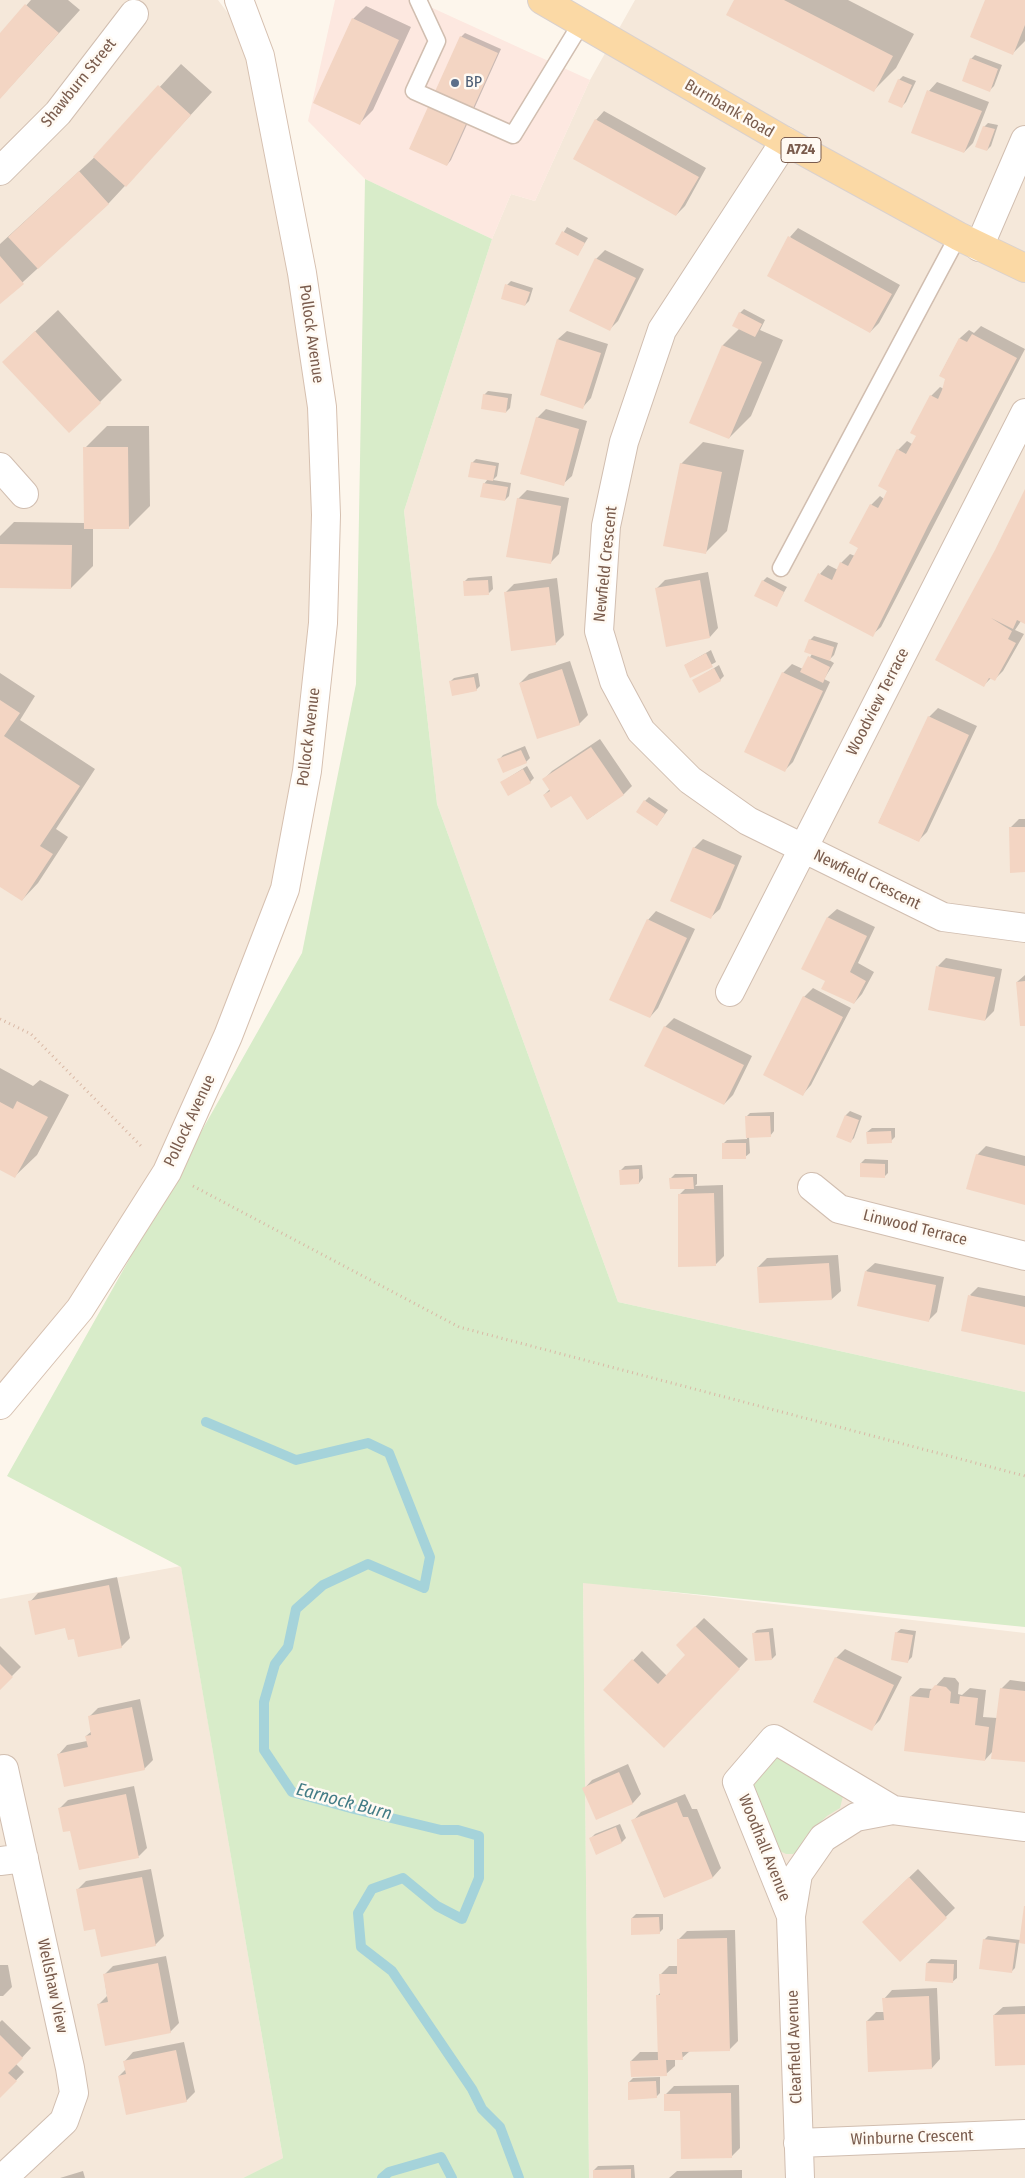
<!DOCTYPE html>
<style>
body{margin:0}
canvas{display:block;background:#fdf6ec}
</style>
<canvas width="1025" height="2178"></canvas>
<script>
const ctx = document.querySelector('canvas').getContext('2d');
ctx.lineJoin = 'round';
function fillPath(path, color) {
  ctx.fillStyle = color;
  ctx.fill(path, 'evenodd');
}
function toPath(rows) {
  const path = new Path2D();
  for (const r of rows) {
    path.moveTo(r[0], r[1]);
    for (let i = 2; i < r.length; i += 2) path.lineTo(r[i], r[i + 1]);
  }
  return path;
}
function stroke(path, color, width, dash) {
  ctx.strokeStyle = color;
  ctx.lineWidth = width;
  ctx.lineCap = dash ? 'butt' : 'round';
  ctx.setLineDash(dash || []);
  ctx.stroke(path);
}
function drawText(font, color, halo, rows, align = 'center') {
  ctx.font = font + ' "Fira Sans Condensed",sans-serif';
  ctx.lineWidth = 5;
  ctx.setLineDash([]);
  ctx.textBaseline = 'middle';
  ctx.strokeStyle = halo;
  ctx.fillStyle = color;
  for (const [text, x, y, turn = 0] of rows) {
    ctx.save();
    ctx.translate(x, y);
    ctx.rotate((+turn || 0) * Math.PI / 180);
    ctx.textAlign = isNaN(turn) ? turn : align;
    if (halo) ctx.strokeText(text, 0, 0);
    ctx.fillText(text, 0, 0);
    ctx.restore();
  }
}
fillPath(toPath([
 [0,0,218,0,260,56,326,515,285,889,167,1172,0,1405],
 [635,0,1025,0,1025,1392,618,1302,437,804,404,511,492,239,511,194,535,201,590,80],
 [181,1566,283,2158,243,2178,0,2178,0,1599],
 [583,1582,1025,1633,1025,2178,589,2178]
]), '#f5e8da');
fillPath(toPath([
 [335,0,415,0,590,80,535,201,511,194,492,239,365,179,308,121]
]), '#fde8e0');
fillPath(toPath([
 [365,179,492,239,404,511,437,804,618,1302,1025,1392,1025,1627,583,1583,589,2178,243,2178,283,2158,181,1567,7,1476,302,953,356,684],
 [778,1752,843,1796,840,1808,827,1816,814,1828,806,1836,799,1850,793,1854,786,1854,780,1851,751,1783]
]), '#d8ecc9');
fillPath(toPath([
 [31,0,68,0,80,10,0,98,0,35],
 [735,0,848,0,914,34,896,68,874,90],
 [986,0,1025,0,1025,41,1012,54],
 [366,6,411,27,373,110,360,123,353,19],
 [465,33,501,49,451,160,447,165,461,37],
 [975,55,1002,65,994,86,990,90,971,59],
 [181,64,212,92,109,203,0,303,0,244,98,154],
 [903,76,916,81,906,102,902,106,899,80],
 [937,82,989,102,973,143,964,152,929,91],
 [604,111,706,168,685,206,676,215,596,120],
 [988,123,998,125,991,146,987,150,984,127],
 [567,227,588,238,578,254,557,243],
 [798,228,900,285,879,323,870,332,790,237],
 [605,250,644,269,618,321,610,329,596,259],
 [511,281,533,288,529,301,525,305,507,285],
 [744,309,765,320,760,330,783,340,751,416,729,438,691,422,723,345,740,328,740,313],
 [58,310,122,380,100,402,26,340],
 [981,326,1025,349,881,627,872,635,820,574,828,565,838,570,841,563,850,554,855,556,859,547,871,505,880,496,884,499,888,490,898,450,907,441,912,444,918,436,931,396,940,387,944,389,946,379,940,375,960,338,969,330,974,333],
 [567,331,608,344,591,398,583,407,558,339],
 [488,391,512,394,510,408,506,412,484,395],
 [546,409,587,421,572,476,563,484,537,418],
 [107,426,149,426,150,506,128,528,93,528,93,566,71,588,0,587,0,536,14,522,85,523,85,448],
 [703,442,744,450,727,531,705,553,681,464],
 [476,459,499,463,497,476,493,480,511,483,509,496,505,500,484,484,488,479,472,463],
 [527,490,569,498,559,554,550,563,518,499],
 [1025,493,1025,623,1021,621,1015,630,1024,634,1003,671,995,679,991,678,984,685,996,551],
 [708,572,718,628,710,637,656,589,665,580],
 [492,576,493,589,489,593,464,582,468,578],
 [767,577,787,587,776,606,763,581],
 [557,578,564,635,555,644,505,593,514,584],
 [814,636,838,643,834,655,829,660,834,663,824,679,830,682,793,762,785,770,783,673,792,664,803,669,812,654,810,640],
 [711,650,716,662,691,676,685,665],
 [570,661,588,715,579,724,520,683,529,674],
 [719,665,724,676,720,680,693,681],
 [0,673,35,696,20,720,95,769,56,829,68,837,38,883,22,900,0,885],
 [478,673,480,686,476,690,450,682,454,678],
 [938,708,977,726,927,832,918,841,879,822,929,717],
 [600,739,632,786,624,794,588,819,571,794,544,795,550,789,544,779,552,771],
 [525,746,530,758,526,762,499,760,503,755],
 [527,766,534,778,530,782,502,782],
 [649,797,668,810,657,825,645,801],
 [1019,819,1025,819,1025,871,1010,828],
 [703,839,742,856,720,909,711,917,672,900,694,848],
 [837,909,875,927,858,963,874,972,862,994,854,1003,826,980,803,969,828,917],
 [656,911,695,929,658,1008,650,1017,648,920],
 [946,958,1002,969,994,1011,985,1020,938,966],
 [1025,975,1025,1025,1017,982],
 [813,988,851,1008,811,1085,803,1094,804,997],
 [674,1018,752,1056,733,1095,724,1104,665,1027],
 [0,1068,33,1086,40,1080,69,1095,37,1155,15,1176,0,1169],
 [850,1111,862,1116,854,1138,850,1142,838,1137,846,1115],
 [774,1112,774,1131,770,1136,749,1137,750,1153,745,1157,723,1144,727,1140,747,1139,746,1117,750,1113],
 [872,1128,895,1128,895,1137,891,1141,867,1132],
 [986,1146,1025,1156,1025,1204,977,1155],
 [865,1159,888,1160,888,1173,884,1177,861,1163],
 [642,1165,643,1178,639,1183,620,1171,625,1166],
 [675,1174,697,1174,697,1184,695,1186,723,1185,724,1256,715,1265,679,1195,686,1188,670,1179],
 [838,1255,841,1291,832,1299,758,1267,767,1258],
 [875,1263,944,1277,937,1312,928,1321,866,1271],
 [978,1287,1025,1296,1025,1344,970,1295],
 [117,1577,130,1638,121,1647,75,1637,66,1627,30,1602,38,1593],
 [704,1618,748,1659,664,1746,605,1690,642,1651,667,1676,687,1655,677,1645],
 [773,1628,776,1655,772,1659,753,1634,757,1630],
 [901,1629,916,1631,912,1657,908,1661,896,1633],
 [0,1646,21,1667,0,1688],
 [845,1649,902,1677,880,1720,871,1729,814,1701,836,1658],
 [944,1677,955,1678,959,1683,958,1694,962,1695,970,1688,986,1690,983,1717,997,1718,1001,1689,1010,1680,1025,1682,1025,1761,993,1751,985,1760,911,1696,920,1688,933,1689],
 [140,1699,153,1760,144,1769,59,1754,67,1745,87,1741,86,1736,92,1731,89,1717,98,1708],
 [628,1764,641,1794,633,1803,597,1818,584,1789,592,1780],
 [134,1786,147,1848,139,1856,71,1829,60,1808,68,1800],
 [685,1794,692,1809,697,1809,721,1868,713,1877,664,1897,633,1821,641,1812],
 [620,1824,626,1838,622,1842,597,1853,591,1838,595,1834],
 [151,1869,164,1936,155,1945,96,1927,77,1890,86,1881],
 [918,1869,955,1908,900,1961,872,1913],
 [1025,1907,1025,1943,1019,1942,1015,1968,1011,1972,984,1940,988,1936,1020,1940],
 [636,1914,663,1914,663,1929,659,1933,632,1918],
 [735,1930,738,2041,729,2050,690,2051,682,2058,675,2058,675,2066,666,2074,631,2061,640,2052,659,2052,658,1995,661,1992,660,1975,669,1966,678,1966,678,1940,687,1931],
 [166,1956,179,2023,170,2032,98,2005,107,1996,104,1975,113,1966],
 [931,1959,957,1960,957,1978,952,1982,927,1963],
 [0,1965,8,1965,12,1987,3,1996,0,1996],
 [937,1988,940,2059,932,2068,867,2021,876,2012,884,2012,884,1999,892,1990],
 [1025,2006,1025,2064,994,2015,1003,2007],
 [2,2020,31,2048,16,2064,24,2072,0,2097,0,2022],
 [184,2042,195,2092,186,2101,119,2076,126,2069,125,2061,133,2052],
 [660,2077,660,2093,656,2097,629,2082,633,2078],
 [739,2085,740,2148,731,2157,665,2095,674,2086],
 [634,2165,635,2178,595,2178,594,2170,598,2166],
 [742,2170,742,2178,669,2178,677,2171],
 [83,2171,85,2178,60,2178]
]), '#0003');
stroke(toPath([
 [206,1422,296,1460,368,1443,389,1453,430,1557,424,1588,368,1564,323,1585,296,1609,288,1647,275,1664,264,1702,264,1750,292,1792,354,1809,441,1830,458,1830,479,1836,479,1878,462,1919,437,1906,403,1878,372,1889,358,1913,361,1947,392,1971,472,2089,482,2109,500,2127,519,2178],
 [382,2178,389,2172,441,2157,452,2178]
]), '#a5d3da', 10);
fillPath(toPath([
 [734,0,784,0,893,56,874,92,726,15],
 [985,0,1025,0,1025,25,1013,55,970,37],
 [25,4,59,33,0,99,0,33],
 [352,18,399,40,360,125,313,103],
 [460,36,498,53,447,166,409,149],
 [970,58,998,69,990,92,962,81],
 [898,79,912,85,902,108,888,102],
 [158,85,191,115,126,187,93,157],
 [927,90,982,111,964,153,911,133],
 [595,119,699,177,676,216,573,159],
 [983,126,995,129,987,151,975,147],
 [79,171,109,204,38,269,8,237],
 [562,231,585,243,578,256,555,244],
 [788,236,892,294,870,333,767,276],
 [0,256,24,284,0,304],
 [595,258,636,278,610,331,569,311],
 [505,284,530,292,525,306,501,299],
 [739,312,762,324,755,337,732,326],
 [35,331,101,403,69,433,2,362],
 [972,334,1017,358,928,526,873,637,804,601,818,573,832,580,840,562,848,566,858,548,849,543,870,504,878,508,882,501,887,491,878,486,897,449,906,454,916,436,910,433,930,395,938,399,942,390,945,379,939,376,959,338,967,342],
 [557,339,601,353,583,409,540,395],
 [722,345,762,362,729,439,689,423],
 [483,394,508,398,506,413,481,409],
 [536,417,579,429,564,486,520,474],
 [83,447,128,447,129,529,84,529],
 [471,462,496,466,493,481,468,477],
 [680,463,722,472,706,554,663,546],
 [483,483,508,487,505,501,480,497],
 [1025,489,1025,624,1017,620,1013,629,991,618,1012,631,1008,639,1016,643,995,681,989,678,984,687,935,660,995,550],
 [517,498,561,506,551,564,506,557],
 [0,544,72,545,71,589,0,588],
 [488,580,489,595,464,596,463,581],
 [700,580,710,638,666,647,655,588],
 [762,580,784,592,777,607,754,596],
 [549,587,556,645,511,651,504,592],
 [809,639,834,647,830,661,804,652],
 [706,653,713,667,690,678,684,665],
 [808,656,830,667,823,683,800,672],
 [714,668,721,681,699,693,692,680],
 [562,669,580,725,537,739,519,683],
 [782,672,823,691,785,772,744,752],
 [474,677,477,691,452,696,449,681],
 [0,700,20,713,4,736,80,786,40,846,53,854,22,901,0,887],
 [928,716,969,735,919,842,878,823],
 [591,747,624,795,587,820,571,796,551,808,543,795,550,791,542,779],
 [521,750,527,763,503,773,497,759],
 [523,769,531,783,508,796,500,782],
 [644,800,665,814,657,826,636,812],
 [1009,827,1025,827,1025,872,1010,873],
 [693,847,735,865,711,919,670,901],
 [827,917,867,936,850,972,866,981,854,1004,821,989,825,981,801,969],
 [647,919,687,938,650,1018,609,1000],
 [936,966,995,977,985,1021,928,1010],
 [1025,981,1025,1026,1020,1026,1016,982],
 [803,996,843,1017,803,1096,763,1075],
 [664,1026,744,1065,724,1105,644,1066],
 [17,1101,48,1117,15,1178,0,1170,0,1102,13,1109],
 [845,1115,859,1120,851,1143,836,1137],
 [745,1116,770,1116,771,1137,746,1138],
 [891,1131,892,1143,867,1144,866,1132],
 [722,1143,746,1143,746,1159,722,1159],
 [976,1154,1025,1166,1025,1205,966,1189],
 [860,1163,885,1164,885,1178,860,1177],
 [639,1169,639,1184,620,1185,619,1170],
 [693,1177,694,1189,670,1189,669,1178],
 [714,1193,716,1266,678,1267,678,1194],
 [829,1263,832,1300,759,1303,757,1267],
 [865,1271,936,1285,929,1322,857,1306],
 [968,1295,1025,1307,1025,1345,961,1331],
 [109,1585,122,1648,78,1657,74,1639,68,1640,65,1628,35,1635,28,1601],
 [695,1626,740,1669,664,1748,603,1690,632,1659,658,1684,685,1655,676,1645],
 [769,1632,772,1660,755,1661,752,1633],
 [895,1632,913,1635,908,1663,891,1660],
 [835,1657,894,1685,872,1731,813,1702],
 [0,1664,13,1677,0,1690],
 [935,1685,946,1687,951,1692,950,1703,959,1704,960,1696,978,1698,975,1725,989,1727,985,1761,904,1751,910,1696,929,1698,930,1691],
 [1000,1688,1025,1691,1025,1762,991,1759],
 [132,1707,145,1770,64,1787,57,1754,88,1747,85,1736,91,1735,88,1716],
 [619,1772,633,1804,596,1820,582,1788],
 [126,1794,139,1858,79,1870,70,1831,63,1832,58,1808],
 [677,1802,683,1817,688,1817,713,1878,664,1898,631,1820],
 [616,1827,622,1843,596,1855,589,1838],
 [142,1877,156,1946,101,1957,95,1929,84,1931,76,1889],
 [909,1877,947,1918,900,1962,862,1922],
 [1024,1906,1025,1906,1025,1944,1019,1943],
 [659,1917,660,1934,631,1935,631,1918],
 [727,1938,730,2051,682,2052,683,2060,666,2060,667,2076,631,2077,630,2061,658,2060,656,1995,660,1995,659,1974,677,1974,677,1939],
 [983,1939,1016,1943,1012,1973,979,1969],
 [158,1963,171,2033,105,2046,97,2004,108,2002,103,1974],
 [926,1963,954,1964,953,1983,925,1981],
 [929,1996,932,2069,868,2072,866,2021,884,2020,882,1998],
 [1025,2014,1025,2065,995,2066,993,2015],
 [0,2035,23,2058,8,2073,17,2081,0,2098],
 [176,2050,187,2102,126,2115,118,2076,126,2074,123,2061],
 [656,2081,657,2098,628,2100,628,2082],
 [731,2093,732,2158,681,2159,680,2111,664,2111,664,2094],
 [631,2169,631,2178,593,2178,593,2170]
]), '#f3d5c3');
const lane = toPath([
 [418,0,437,41,414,91,513,135,582,22],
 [781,568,958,236]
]);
const street = toPath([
 [785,141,662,330,624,442,606,526,599,631,614,681,641,731,690,780,748,821,943,917,1025,928],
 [0,171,58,113,134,14],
 [979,247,1025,140],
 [0,467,24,494],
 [730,992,1025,413],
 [812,1187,839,1209,1025,1256],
 [0,1861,24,1858],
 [791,1916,737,1782,774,1739,893,1810],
 [798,2143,1025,2134],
 [3,2178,64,2121,74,2093,70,2068,4,1769],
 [800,2178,791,1916,798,1874,823,1838,856,1817,893,1810,1025,1827]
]);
const secondary = toPath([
 [0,1405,80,1309,167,1172,228,1036,285,889,307,771,323,623,326,515,322,407,302,273,260,56,239,0]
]);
const primary = toPath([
 [542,0,785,141,958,236,1025,268]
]);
stroke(lane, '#d1beb0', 19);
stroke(street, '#d1beb0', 30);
stroke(secondary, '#d6c0b0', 30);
stroke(primary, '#dad1cd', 30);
stroke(toPath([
 [0,1019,31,1034,143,1148],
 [193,1186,459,1327,1025,1476]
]), '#d9b8a5', 3, [1, 4]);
stroke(lane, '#fff', 16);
stroke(street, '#fff', 28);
stroke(secondary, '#fff', 28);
stroke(primary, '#fbd9a5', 28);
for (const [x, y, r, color] of [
 [455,83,5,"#5c6f8a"]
]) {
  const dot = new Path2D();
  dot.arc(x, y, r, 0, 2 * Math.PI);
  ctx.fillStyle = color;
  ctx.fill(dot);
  stroke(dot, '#fffaf3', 2);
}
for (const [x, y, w] of [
 [801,150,40]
]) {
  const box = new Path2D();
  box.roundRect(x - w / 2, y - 12.5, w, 25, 4);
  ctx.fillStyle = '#fffaf3';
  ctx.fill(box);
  stroke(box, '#7a5c4d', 1);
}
drawText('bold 15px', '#7a5c4d', null, [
 ["A724",801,150]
]);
drawText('16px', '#7a5c4d', '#fffaf3', [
 ["Shawburn Street",79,83,-51],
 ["Burnbank Road",729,109,30],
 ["Pollock Avenue",311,334,82],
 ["Newfield Crescent",606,564,-84],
 ["Woodview Terrace",878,702,-63],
 ["Pollock Avenue",309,737,-83],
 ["Newfield Crescent",867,880,26],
 ["Pollock Avenue",190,1121,-65],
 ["Linwood Terrace",915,1228,14],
 ["Woodhall Avenue",764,1848,68],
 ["Wellshaw View",52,1986,78],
 ["Clearfield Avenue",795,2047,-92],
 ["Winburne Crescent",912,2138,-2]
]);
drawText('16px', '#4e5e75', '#fffaf3', [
 ["BP",465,83]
], 'left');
drawText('italic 18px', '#437c86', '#fffaf3', [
 ["Earnock Burn",344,1802,15]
]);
</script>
